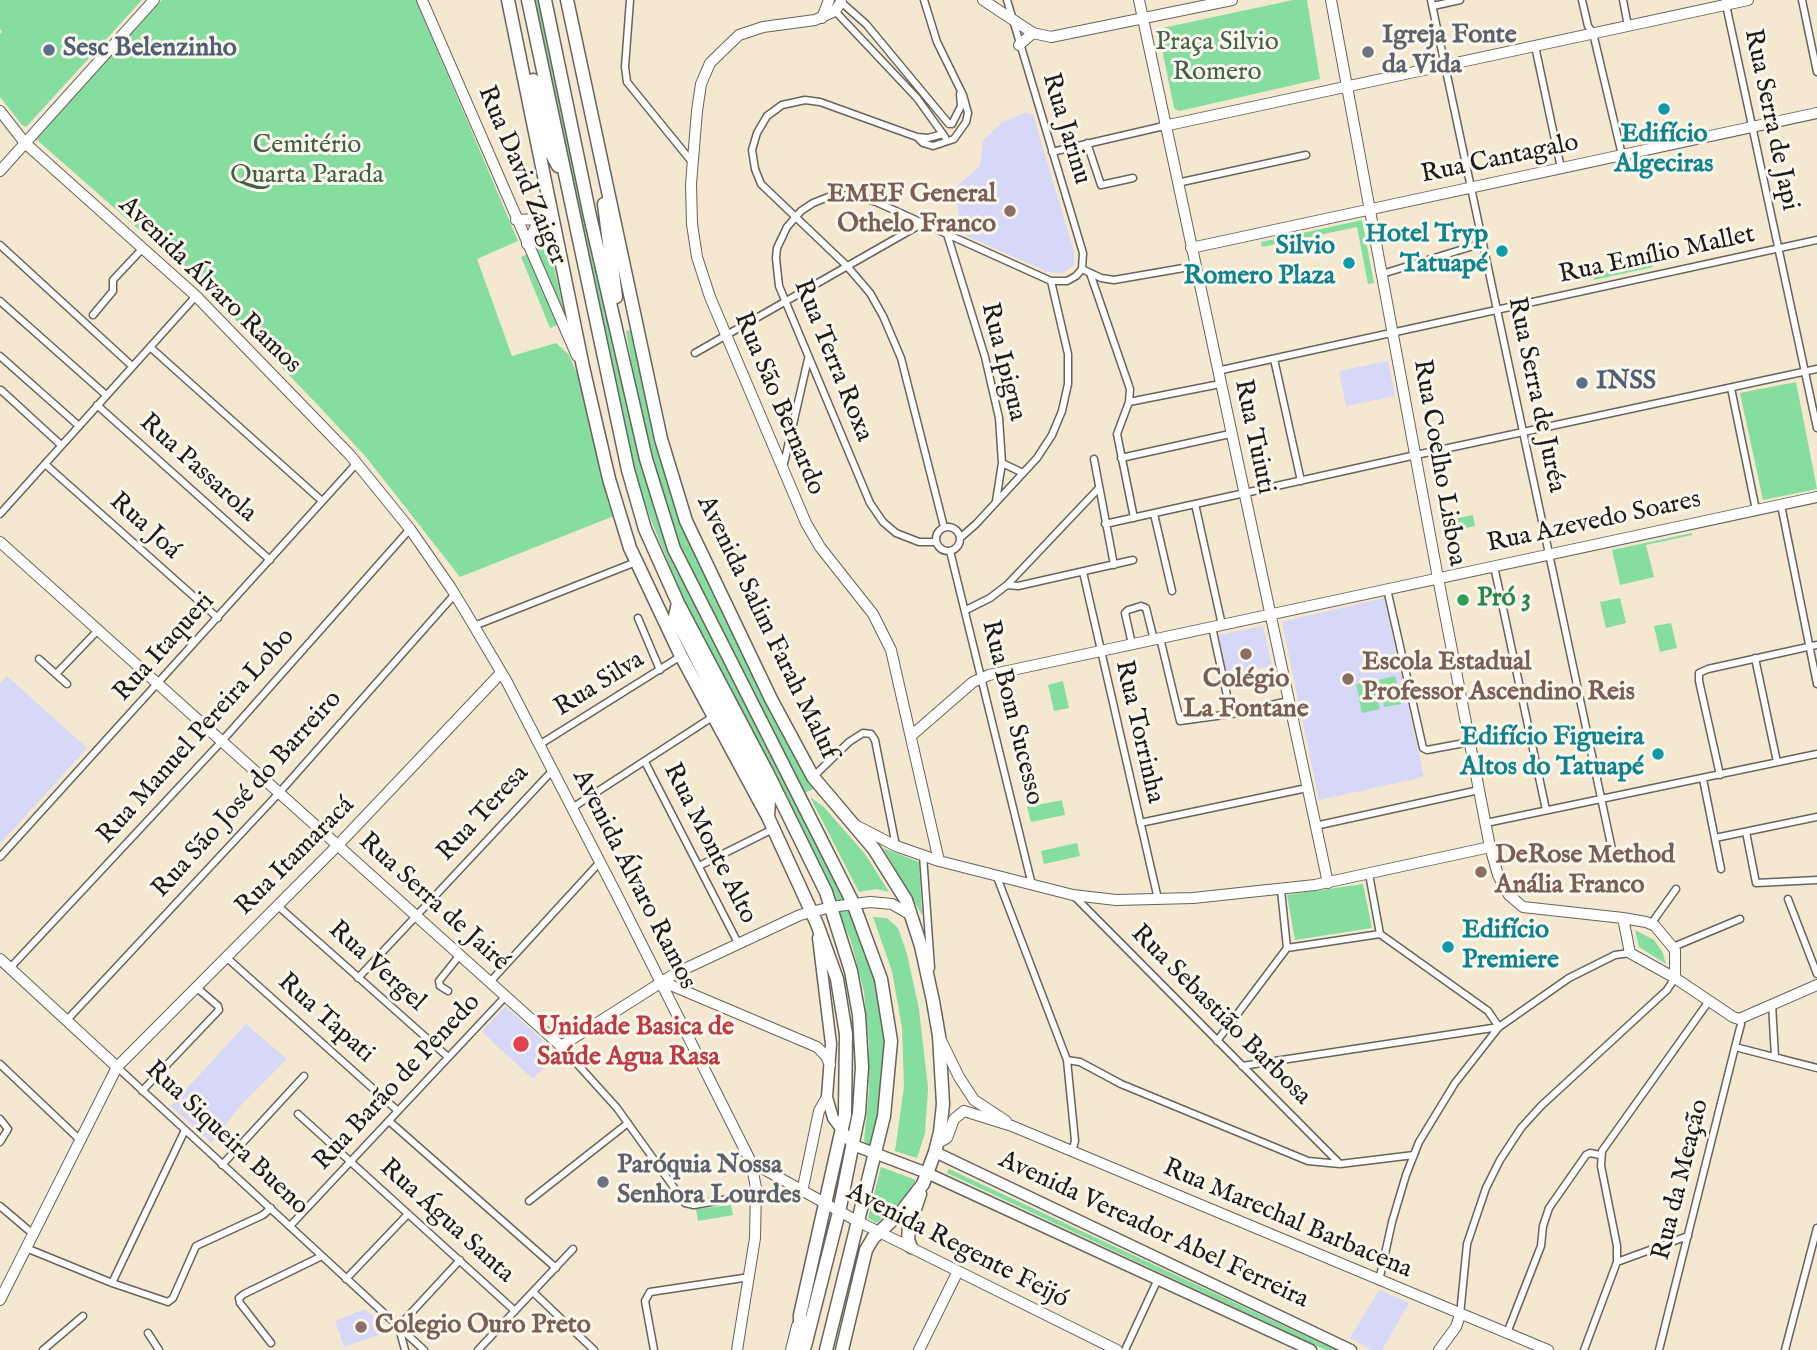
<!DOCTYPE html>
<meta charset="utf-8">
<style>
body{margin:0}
canvas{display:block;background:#f4e8d0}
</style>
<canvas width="1817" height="1350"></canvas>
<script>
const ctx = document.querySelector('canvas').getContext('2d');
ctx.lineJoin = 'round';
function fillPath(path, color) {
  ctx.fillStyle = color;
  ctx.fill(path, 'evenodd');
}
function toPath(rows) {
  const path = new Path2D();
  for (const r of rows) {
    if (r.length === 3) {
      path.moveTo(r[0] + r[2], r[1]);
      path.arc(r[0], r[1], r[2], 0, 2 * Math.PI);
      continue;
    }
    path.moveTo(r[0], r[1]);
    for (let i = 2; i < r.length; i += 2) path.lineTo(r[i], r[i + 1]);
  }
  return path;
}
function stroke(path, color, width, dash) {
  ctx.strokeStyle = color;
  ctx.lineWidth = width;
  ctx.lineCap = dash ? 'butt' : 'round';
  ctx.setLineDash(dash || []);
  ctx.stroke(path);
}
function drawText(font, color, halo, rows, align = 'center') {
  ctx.font = font + ' "IM FELL English",serif';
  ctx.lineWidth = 6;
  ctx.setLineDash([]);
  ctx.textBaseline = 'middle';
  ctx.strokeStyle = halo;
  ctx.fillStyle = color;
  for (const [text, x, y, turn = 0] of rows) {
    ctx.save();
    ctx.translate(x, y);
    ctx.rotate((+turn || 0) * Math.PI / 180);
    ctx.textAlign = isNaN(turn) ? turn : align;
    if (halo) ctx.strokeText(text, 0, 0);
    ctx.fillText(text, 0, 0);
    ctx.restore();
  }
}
fillPath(toPath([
 [1025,113,1033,115,1074,252,1074,265,1062,273,1048,272,962,234,955,188,980,166,983,141,1002,122],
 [1388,361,1395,396,1346,406,1339,371],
 [1384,598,1424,777,1319,800,1282,622],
 [1263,626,1272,666,1227,675,1219,635],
 [7,676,87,748,0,844,0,684],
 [505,1006,558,1054,533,1079,482,1032],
 [246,1024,287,1059,242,1104,211,1143,171,1106],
 [1379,1290,1409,1303,1382,1350,1372,1350,1350,1338],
 [365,1309,390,1331,344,1347,335,1321]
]), '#d7d7f8');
fillPath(toPath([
 [0,0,142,0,26,127,22,125,0,97,0,34,2,32,0,29],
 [162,0,416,0,518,241,477,259,512,356,556,343,569,355,580,381,608,503,614,516,460,577,366,457,315,402,204,287,36,139],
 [531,0,541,0,661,521,778,771,856,920,875,973,886,1033,884,1082,874,1145,868,1145,864,1141,869,1091,869,1046,864,992,851,941,831,895,681,594,653,525,632,468],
 [1293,0,1307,0,1320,79,1179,111,1174,108,1158,29],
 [1362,220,1374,283,1368,284,1357,227,1262,247,1261,242],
 [544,224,565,315,534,244],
 [528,254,557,325,550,328,521,257],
 [1652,261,1653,267,1594,280,1592,274],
 [634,329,684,529,721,608,815,788,803,794,685,559,664,506,649,450,635,382,626,331],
 [1796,382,1817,489,1763,500,1740,393],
 [1473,515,1475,526,1446,532,1444,521],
 [1692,533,1692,535,1646,545,1654,577,1620,585,1612,550],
 [1620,598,1626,623,1606,628,1600,602],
 [1671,623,1677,648,1660,652,1654,626],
 [1395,676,1401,704,1384,707,1378,680],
 [1373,680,1380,709,1362,713,1356,684],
 [1063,681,1069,708,1054,711,1048,685],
 [810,797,823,806,865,854,889,892,877,889,859,892],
 [1062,800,1065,815,1031,822,1027,807],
 [1077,843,1080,856,1044,864,1041,851],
 [883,848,919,862,922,915],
 [1363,884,1372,928,1295,940,1287,895],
 [873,917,887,918,898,928,907,954,919,1009,928,1088,925,1133,917,1158,895,1151,904,1087,902,1028,892,971],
 [1635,930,1654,940,1662,951,1666,964,1639,947],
 [881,1167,916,1180,900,1204,877,1223,868,1218],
 [949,1169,1336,1350,1326,1350,947,1173],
 [731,1205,733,1215,698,1221,696,1209]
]), '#86dda0');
const street = toPath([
 [630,0,625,67,627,82,692,162],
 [1007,0,1083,253,1082,269],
 [1431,0,1613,854],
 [1582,0,1588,26,1593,33,1622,155],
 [1623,0,1628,26],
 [1725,0,1817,428],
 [1802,0,1817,72],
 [841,2,866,24,949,124],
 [1433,6,1460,0],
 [835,11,917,98,945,137],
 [1535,46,1561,168],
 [952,124,961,106,960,94],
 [943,134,928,138,917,137,820,102,805,100,782,105,767,116,757,133,752,150,755,169,761,184,846,265,870,293,883,316,901,358,944,527],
 [917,137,923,143,933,146,954,139,966,122,968,113,963,95,937,42,924,0],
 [1087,143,1101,185,1133,178],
 [1052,152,1164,126],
 [1177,183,1306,155],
 [947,234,985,357,999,418,1002,463,996,501],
 [0,245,132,366],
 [1082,269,1101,278,1114,280,1195,266],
 [1090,273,1130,389,1129,402,1117,434,1134,518],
 [1382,274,1483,243],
 [0,301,106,395],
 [93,315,113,291,113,280,143,248],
 [150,347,322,501],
 [695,353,923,223],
 [0,356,79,426],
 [1274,359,1301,481],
 [1217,371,1817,240],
 [1731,388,1756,510],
 [1,390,61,445],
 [1129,402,1220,384],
 [97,405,270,560],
 [1121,458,1230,434],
 [1094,459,1114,565],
 [1002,463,1023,473],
 [45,464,218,618],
 [783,468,808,359],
 [1195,504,1222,625],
 [1781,505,1817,684],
 [0,514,196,296],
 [1154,514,1172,591],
 [1105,524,1416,455,1817,369],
 [948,539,12],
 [960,538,976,524,1037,458,1052,435,1062,411,1068,384,1068,354,1051,281],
 [936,542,919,542,896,533,883,522,870,503,779,286,776,258,777,248,787,227,801,211,813,203,831,196,852,195,876,202,1051,281,1067,281,1076,276,1082,269],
 [950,551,1032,885],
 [1494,566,1546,810],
 [1083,572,1158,899],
 [1007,585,1018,586,1133,560],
 [1387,589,1423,748,1427,750,1470,742],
 [966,610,990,598,1007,585,1099,488],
 [638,618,660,670],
 [474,626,636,562],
 [1212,627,1231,714],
 [1160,638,1180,721,1231,714,1289,701],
 [1132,644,1125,613,1128,610,1141,606,1146,608,1154,640],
 [1755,658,1777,762],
 [39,659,67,684],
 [56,674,99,629],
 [539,745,681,656],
 [645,762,738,943],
 [1720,775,1699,681,1699,673,1708,669,1817,645],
 [813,777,849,742,863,733,871,734,875,740,896,846],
 [1703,779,1721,869],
 [572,808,714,716],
 [1140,823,1307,788],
 [1486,823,1817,754],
 [1315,826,1479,790],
 [1746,832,1756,883,1817,880],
 [1715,838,1817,817],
 [923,855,931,968],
 [0,857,357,463],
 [699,866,773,829],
 [997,877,1067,1060,1075,1141,1072,1152],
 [1281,890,1287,948,1380,934,1369,874],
 [1073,895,1340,1164],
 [1788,899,1817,974],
 [278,906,448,1057],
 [1651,924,1676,889],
 [1380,934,1488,1011,1499,1027],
 [1673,947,1740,919],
 [226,957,398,1111],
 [10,968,222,741,410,529],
 [358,978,553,770],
 [489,983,600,862],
 [448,991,440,986,439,981,459,956],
 [1772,1004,1775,1057],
 [67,1020,279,793,455,594],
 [1217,1041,1287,948],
 [561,1046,617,1108,685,1203,694,1205,756,1194],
 [1735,1047,1817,1068],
 [1067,1060,1080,1062,1121,1084,1308,1161,1340,1164,1414,1155],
 [0,1064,79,1139],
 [1242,1066,1499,1027],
 [117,1067,424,1350],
 [142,1091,219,1010,218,1006,196,987],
 [298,1114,515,1311],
 [0,1119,8,1129,0,1142],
 [389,1121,556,1268],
 [222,1165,304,1076],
 [529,1201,628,1123],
 [0,1206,33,1234],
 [290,1226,505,997],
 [26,1248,112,1283,168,1302,173,1298,196,1246,263,1215,271,1208],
 [1617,1262,1617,1246,1601,1166,1602,1151,1709,1001],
 [346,1279,408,1214],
 [1379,1281,1392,1222,1406,1175,1419,1142,1455,1083,1499,1027,1569,978,1615,955,1630,953],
 [112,1283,185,1130],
 [533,1292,594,1350],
 [1460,1315,1467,1244,1486,1188,1500,1160,1521,1128,1541,1106,1667,990,1675,978],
 [399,1326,460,1260],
 [399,1328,405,1350],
 [148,1333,159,1350],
 [1507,1333,1541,1246,1543,1226,1549,1208,1586,1155,1590,1153,1600,1155],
 [271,1343,240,1303,239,1298,244,1294,322,1256],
 [43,1350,83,1316],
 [478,1350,573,1249],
 [654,1350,645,1301,650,1292,750,1277],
 [1125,1350,1158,1279],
 [1584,1350,1617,1262,1688,1236],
 [1659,1350,1735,1047,1741,1024,1739,1019],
 [1785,1350,1817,1228]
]);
const secondary = toPath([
 [422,0,577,356],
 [983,0,1033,33,1051,37,1232,0],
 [1139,0,1328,883],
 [1331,0,1438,578,1490,847,1498,875,1509,895,1523,907,1623,918,1646,922,1655,926,1675,950,1675,978],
 [841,2,835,11,815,20,763,27,739,35,710,63,701,84,697,111,691,184,692,224,697,257,710,297,806,523,820,547,873,614,891,650,939,861],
 [822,18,829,0],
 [1019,45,1033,33],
 [0,111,25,143,196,296,350,455,410,529,451,588,474,626,507,682,619,899,751,1162,756,1188,755,1238,737,1350],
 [1164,126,1748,0],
 [0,171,154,0],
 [516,220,537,219,549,205],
 [527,244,541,216],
 [1191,248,1817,113],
 [0,542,561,1046,676,973,800,915,831,907,870,902,892,904,911,915],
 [912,735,973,682,989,675,1817,497],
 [857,826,896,846,939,861,1073,895,1116,900,1193,898,1315,885,1490,847],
 [1623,918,1630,953,1675,978,1733,1017,1739,1019,1817,985],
 [0,959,117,1067],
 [661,981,817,1047,826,1056,830,1065],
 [941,1040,959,1077,974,1100,1006,1121],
 [938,1143,947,1138,954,1119,964,1111,1012,1126,1548,1350],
 [751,1162,857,1221,1117,1350],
 [802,1192,819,1111,827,1097],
 [0,1300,117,1067,338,845,501,673],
 [791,1350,797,1326],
 [919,1350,958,1271],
 [1439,1350,1456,1327,1460,1315]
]);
const primary = toPath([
 [818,938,831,1044,827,1097,833,1118,853,1145,927,1173,1311,1350],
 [935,1152,1351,1350]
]);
const highway = toPath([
 [508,0,583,367,609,479,630,548,681,656,768,817,817,924,837,979,846,1034,845,1115,800,1315,800,1350],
 [528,0,628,470,645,529,678,603,768,774,826,892,851,971,859,1015,862,1067,859,1113,839,1212,805,1346],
 [545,0,590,216,646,459,674,549,853,903,881,979,891,1041,884,1116,826,1350],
 [567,0,661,439,686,521,771,699,813,777,874,849,906,900,921,946,933,1001,939,1036,943,1104,940,1132,935,1152,923,1184,902,1211,873,1238,866,1250,842,1350],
 [533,80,551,153,558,166],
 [604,204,616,297],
 [678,603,675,616,769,801,768,817],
 [911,1247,908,1240,909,1227,920,1194]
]);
stroke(street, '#68635b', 9);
stroke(secondary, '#68635b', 12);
stroke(primary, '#68635b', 13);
stroke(highway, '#68635b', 15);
stroke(street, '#fff', 6);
stroke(secondary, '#fff', 10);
stroke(primary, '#fff', 10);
stroke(highway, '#fff', 12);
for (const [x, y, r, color] of [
 [49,50,7,"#5c6f8a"],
 [1368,52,7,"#6b7280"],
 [1664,109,7,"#0f9aa8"],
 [1010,211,7,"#8d6e63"],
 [1502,251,7,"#0f9aa8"],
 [1349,263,7,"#0f9aa8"],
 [1582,383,7,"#5c6f8a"],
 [1463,600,7,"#2e9e5b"],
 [1246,654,7,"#8d6e63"],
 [1348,679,7,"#8d6e63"],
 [1658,754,7,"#0f9aa8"],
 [1481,872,7,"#8d6e63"],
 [1448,947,7,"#0f9aa8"],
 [521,1044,9,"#e0444e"],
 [603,1182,7,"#6b7280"],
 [361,1327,7,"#8d6e63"]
]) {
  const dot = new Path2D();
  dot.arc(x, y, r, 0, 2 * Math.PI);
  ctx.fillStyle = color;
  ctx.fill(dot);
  stroke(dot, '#fbf7ec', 2.5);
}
drawText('bold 26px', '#5b616d', '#fbf7ec', [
 ["Igreja Fonte",1382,37],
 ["da Vida",1382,67],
 ["Paróquia Nossa",617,1167],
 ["Senhora Lourdes",617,1197]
], 'left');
drawText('26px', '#41604a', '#fbf7ec', [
 ["Praça Silvio",1217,44],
 ["Romero",1217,74],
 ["Cemitério",307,147],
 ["Quarta Parada",307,177]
]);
drawText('bold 26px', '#4e5e75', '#fbf7ec', [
 ["Sesc Belenzinho",63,50],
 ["INSS",1596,383]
], 'left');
drawText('26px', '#1c1c1c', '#fbf7ec', [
 ["Rua Serra de Japi",1770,120,78],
 ["Rua Jarinu",1065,129,73],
 ["Rua Cantagalo",1500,160,-12],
 ["Rua David Zaiger",521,176,67],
 ["Rua Emílio Mallet",1657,256,-12],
 ["Avenida Álvaro Ramos",209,286,44],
 ["Rua Terra Roxa",832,361,68],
 ["Rua Ipigua",1002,362,76],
 ["Rua Serra de Juréa",1535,395,78],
 ["Rua São Bernardo",778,404,67],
 ["Rua Tuiuti",1253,437,78],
 ["Rua Coelho Lisboa",1438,463,80],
 ["Rua Passarola",197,469,42],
 ["Rua Azevedo Soares",1594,523,-12],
 ["Rua Joá",144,527,42],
 ["Avenida Salim Farah Maluf",766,628,64],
 ["Rua Itaqueri",165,648,-48],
 ["Rua Silva",600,685,-32],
 ["Rua Bom Sucesso",1011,713,76],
 ["Rua Torrinha",1138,732,77],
 ["Rua Manuel Pereira Lobo",197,737,-48],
 ["Rua São José do Barreiro",248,795,-48],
 ["Rua Teresa",484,814,-47],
 ["Rua Monte Alto",709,844,63],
 ["Rua Itamaracá",296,857,-45],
 ["Avenida Álvaro Ramos",633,880,63],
 ["Rua Serra de Jairé",433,903,42],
 ["Rua Vergel",376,967,42],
 ["Rua Sebastião Barbosa",1220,1016,45],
 ["Rua Tapati",325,1019,42],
 ["Rua Barão de Penedo",398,1083,-47],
 ["Rua Siqueira Bueno",226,1139,43],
 ["Rua da Meação",1682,1180,-76],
 ["Rua Marechal Barbacena",1287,1220,23],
 ["Rua Água Santa",446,1222,42],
 ["Avenida Vereador Abel Ferreira",1153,1231,25],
 ["Avenida Regente Feijó",957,1247,27]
]);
drawText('bold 26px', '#0d838f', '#fbf7ec', [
 ["Edifício",1664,136,"center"],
 ["Algeciras",1664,166,"center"],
 ["Hotel Tryp",1488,236],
 ["Tatuapé",1488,266],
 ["Silvio",1335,248],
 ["Romero Plaza",1335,278],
 ["Edifício Figueira",1644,739],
 ["Altos do Tatuapé",1644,769],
 ["Edifício",1462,932,"left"],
 ["Premiere",1462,962,"left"]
], 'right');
drawText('bold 26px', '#785e54', '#fbf7ec', [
 ["EMEF General",996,196,"right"],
 ["Othelo Franco",996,226,"right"],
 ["Escola Estadual",1362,664],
 ["Professor Ascendino Reis",1362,694],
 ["Colégio",1246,681,"center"],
 ["La Fontane",1246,711,"center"],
 ["DeRose Method",1495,857],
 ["Anália Franco",1495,887],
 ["Colegio Ouro Preto",375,1327]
], 'left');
drawText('bold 26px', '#27864d', '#fbf7ec', [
 ["Pró 3",1477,600]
], 'left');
drawText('bold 26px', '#be3a42', '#fbf7ec', [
 ["Unidade Basica de",537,1029],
 ["Saúde Agua Rasa",537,1059]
], 'left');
</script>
